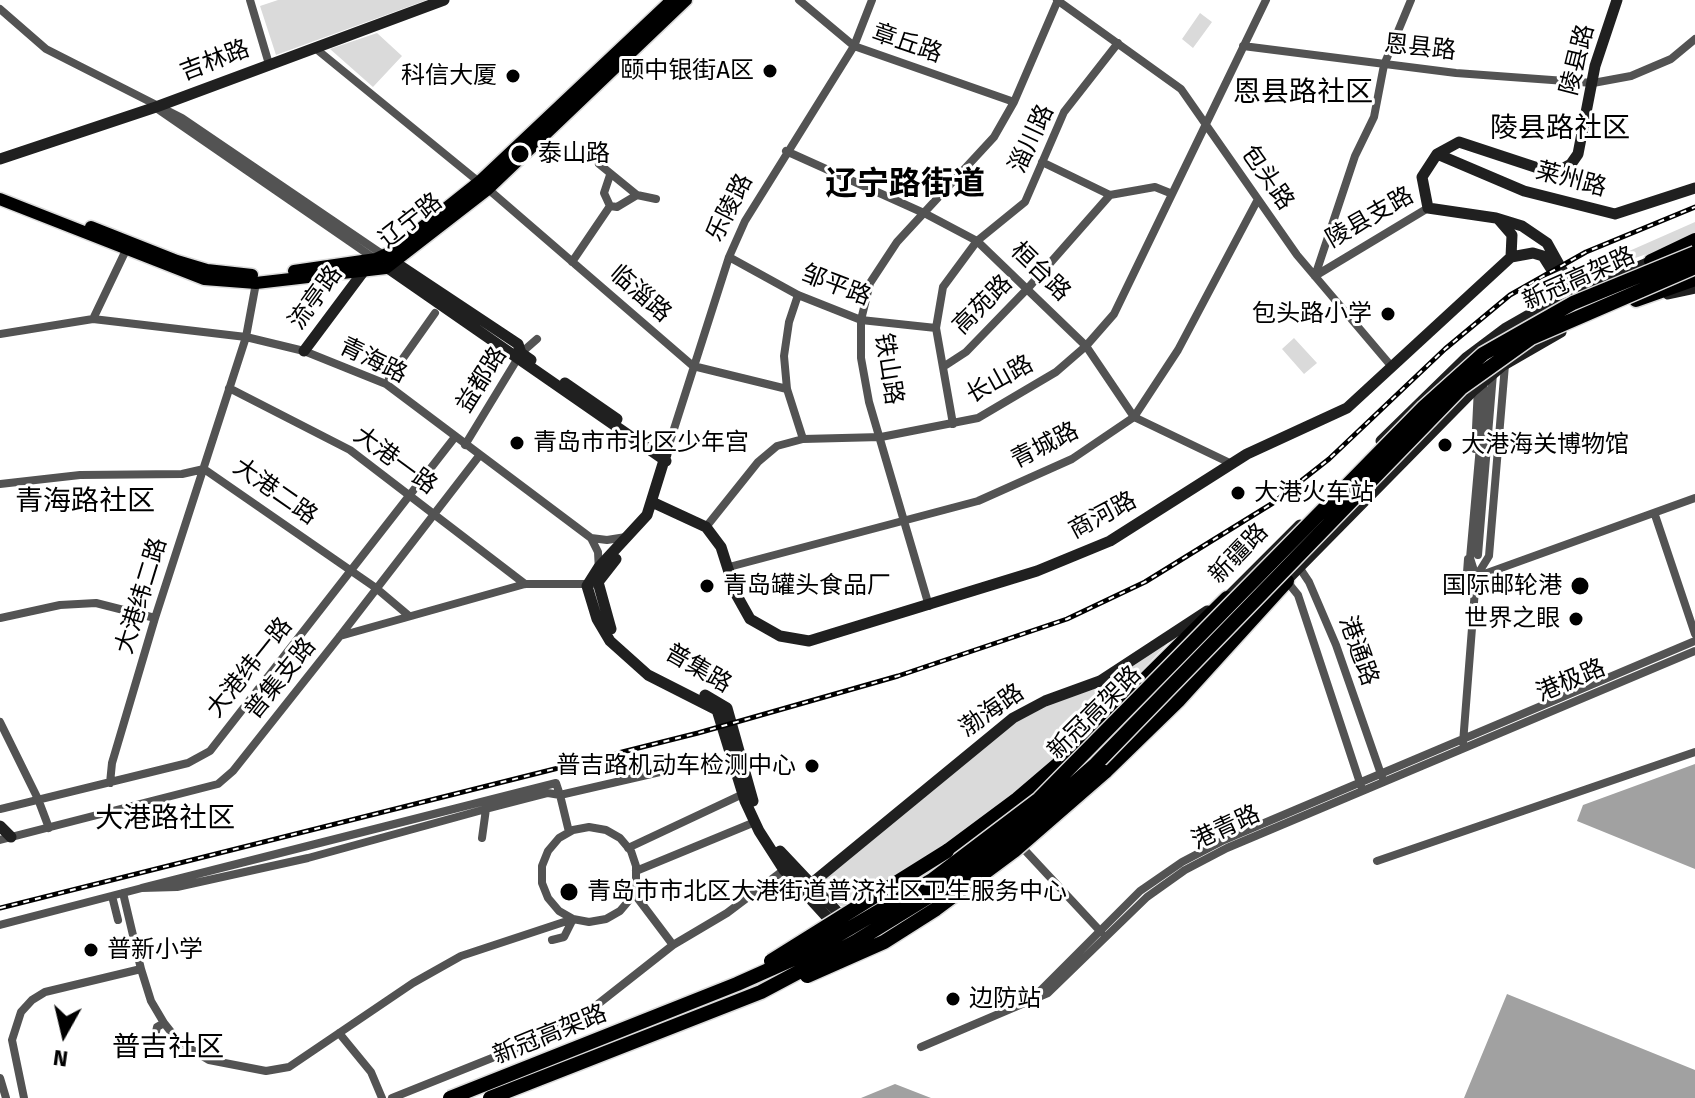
<!DOCTYPE html>
<meta charset="utf-8">
<style>
body{margin:0}
#map{position:relative;width:1695px;height:1098px;overflow:hidden;background:#fff;font-family:"Fira Sans",sans-serif}
canvas{display:block}
.north{position:absolute;left:24px;top:994px;width:80px;height:80px;-webkit-text-stroke:6px #fff;paint-order:stroke;rotate:188deg;font-size:22px;font-weight:700;line-height:32px;text-align:center;color:#000}
.north::after{content:'';display:block;margin:auto;width:28px;height:36px;background:#000;clip-path:polygon(50% 0,100% 100%,50% 72%,0 100%)}
</style>
<div id="map">
<canvas width="1695" height="1098"></canvas>
<div class="north">N</div>
</div>
<script>
const ctx = document.querySelector('canvas').getContext('2d');
ctx.lineJoin = 'round';
function fillPath(path, color) {
  ctx.fillStyle = color;
  ctx.fill(path, 'evenodd');
}
function toPath(rows) {
  const path = new Path2D();
  for (const r of rows) {
    path.moveTo(r[0], r[1]);
    for (let i = 2; i < r.length; i += 2) path.lineTo(r[i], r[i + 1]);
  }
  return path;
}
function stroke(path, color, width, dash) {
  ctx.strokeStyle = color;
  ctx.lineWidth = width;
  ctx.lineCap = dash ? 'butt' : 'round';
  ctx.setLineDash(dash || []);
  ctx.stroke(path);
}
function drawText(font, color, halo, rows, align = 'center') {
  ctx.font = font + ' "Fira Sans","Noto Sans SC",sans-serif';
  ctx.lineWidth = 6;
  ctx.setLineDash([]);
  ctx.textBaseline = 'middle';
  ctx.strokeStyle = halo;
  ctx.fillStyle = color;
  for (const [text, x, y, turn = 0] of rows) {
    ctx.save();
    ctx.translate(x, y);
    ctx.rotate((+turn || 0) * Math.PI / 180);
    ctx.textAlign = isNaN(turn) ? turn : align;
    if (halo) ctx.strokeText(text, 0, 0);
    ctx.fillText(text, 0, 0);
    ctx.restore();
  }
}
fillPath(toPath([
 [278,0,427,0,276,55,260,6],
 [1200,13,1212,22,1193,48,1182,39],
 [377,33,402,56,373,87,330,49],
 [1695,222,1695,234,1670,246,1583,276,1577,274],
 [1294,338,1317,363,1304,374,1282,349],
 [1168,643,1064,753,986,818,849,907,840,906,821,887,820,880,1021,717,1114,676]
]), '#dadada');
fillPath(toPath([
 [1695,764,1695,869,1577,821,1583,805],
 [1507,994,1695,1070,1695,1098,1464,1098],
 [895,1084,931,1098,861,1098]
]), '#a1a1a1');
const primary = toPath([
 [0,199,204,279,256,283,386,268,488,189,686,0],
 [91,227,177,261,207,270,252,275],
 [294,271,376,259,391,252,479,182,672,0]
]);
const highway = toPath([
 [1651,261,1695,240],
 [1636,300,1695,279],
 [1105,772,1178,701,1287,581],
 [947,851,1017,799,1065,758,1227,598]
]);
stroke(primary, '#dbdbdb', 15);
stroke(highway, '#dbdbdb', 17);
stroke(toPath([
 [250,0,269,64],
 [799,0,854,46,1014,102],
 [1057,0,1181,89,1297,255,1392,367],
 [0,9,46,49,182,118,385,256],
 [1243,46,1456,73,1593,83,1631,76,1671,59,1695,39],
 [315,48,479,182],
 [159,110,375,259],
 [786,151,926,214,977,241,1086,346,1134,417,1232,464],
 [1042,162,1110,195,1155,187,1170,193],
 [599,164,637,195,656,199],
 [610,175,604,193,610,206,617,207,637,195],
 [488,189,693,366,787,389],
 [729,257,798,295,861,320,936,328],
 [572,262,610,206],
 [1315,276,1355,156,1374,117,1384,65,1411,0],
 [1315,276,1428,208],
 [798,295,789,322,784,356,787,389,803,439],
 [93,319,126,250],
 [0,334,93,319,246,337,304,351,386,384,591,538,598,552,599,571],
 [943,367,966,352,1029,287,1110,195],
 [389,378,435,313],
 [1482,384,1485,390,1470,558,1476,577,1489,556,1505,365],
 [229,388,350,450,525,584],
 [953,424,936,328,943,287,977,241,1025,202,1064,112,1118,43],
 [465,445,521,353,537,339],
 [1475,449,1478,387],
 [666,454,729,257,745,221,854,46,872,0],
 [0,484,80,475,182,474,204,469,376,588,408,615],
 [1655,515,1695,634],
 [706,527,758,462,777,446,803,439,881,437,978,418,1056,372,1086,346,1114,314,1266,0],
 [591,538,607,540,626,537],
 [1478,555,1493,374],
 [1297,564,1309,582,1336,645,1382,777],
 [729,567,978,501,1072,459,1134,417,1178,350,1257,201],
 [1285,579,1298,595,1361,786],
 [1466,586,1468,559],
 [929,606,869,402,861,358,861,320,870,283,897,242,994,137,1014,102,1058,0],
 [0,618,60,605,96,603,155,618],
 [340,636,525,584,592,584],
 [0,722,38,799,49,828],
 [1463,743,1476,577,1695,498],
 [110,783,112,763,155,618,246,337,256,283],
 [0,809,188,763,210,751,455,437],
 [482,838,486,809,548,793,560,795,569,832],
 [0,840,218,784,233,771,340,636,479,456],
 [1020,845,1101,932],
 [628,848,743,794],
 [1377,861,1695,752],
 [636,871,755,822],
 [142,888,556,783,560,795,686,766],
 [633,892,673,945],
 [123,893,141,969,151,1001,164,1023,179,1042,209,1060,266,1071,289,1067,413,983,461,956,573,919,589,922,606,919,620,911,631,898,636,883,636,866,631,851,620,838,606,830,589,827,573,830,559,838,548,851,542,866,542,883,548,898,559,911,573,919],
 [112,896,118,920],
 [0,925,142,888,177,887,308,858,486,809],
 [552,940,564,937,573,919],
 [1034,997,1140,891,1182,862,1224,840,1695,641],
 [339,1033,371,1072,382,1098],
 [921,1047,1048,993,1147,897,1185,870,1227,848,1695,651],
 [152,1051,157,1027,164,1023],
 [0,1078,6,1098],
 [24,1098,12,1040,21,1012,32,1000,45,992,141,969],
 [392,1098,527,1044,579,1019,673,945,727,913,784,870]
]), '#535353', 8);
stroke(toPath([
 [1437,154,1524,191,1615,214,1695,188],
 [0,159,156,107,444,0],
 [1499,220,1512,235,1511,257],
 [387,257,518,344,521,353,531,360],
 [382,264,666,461],
 [1668,294,1695,288],
 [1577,297,1547,243,1522,226,1496,218,1428,208,1422,177,1437,154,1459,142,1547,171,1560,170,1571,164,1578,154,1595,66,1617,0],
 [304,351,366,268],
 [565,383,617,419],
 [1381,441,1466,358,1506,328,1548,304,1657,259],
 [666,454,647,515,599,567,587,586,597,619,610,641,648,675,717,710,745,801,759,831,784,870,836,927],
 [652,502,706,527,721,547,736,594,750,619,780,636,809,641,1037,571,1110,541,1247,454,1347,408,1511,257,1533,253,1543,256,1576,308],
 [1282,585,1474,390,1502,366,1561,332],
 [1230,595,1300,525],
 [611,629,598,582,616,559],
 [705,695,727,708,753,801],
 [1158,710,1193,673],
 [0,826,11,837],
 [780,851,846,921,863,947],
 [908,886,941,866],
 [806,888,1013,718,1045,701,1100,681,1207,611]
]), '#202020', 11);
stroke(primary, '#000', 12);
stroke(highway, '#000', 14);
const rail = toPath([
 [0,908,698,733,898,676,1067,619,1145,582,1273,503,1329,459,1445,349,1510,295,1586,252,1695,207]
]);
stroke(rail, '#000', 5);
stroke(rail, '#fff', 2, [6]);
const highwayBridge = toPath([
 [771,961,947,851],
 [807,976,884,942,936,909,1014,851,1105,772],
 [450,1098,737,984,811,951,932,880,1039,799,1424,407,1483,354,1573,303,1695,253],
 [490,1098,761,992,855,942,933,894,1021,830,1096,764,1461,388,1531,338,1695,267]
]);
stroke(highwayBridge, '#dbdbdb', 17, []);
stroke(highwayBridge, '#000', 14);
for (const [x, y, r, color] of [
 [770,71,8,"#000"],
 [513,76,8,"#000"],
 [520,154,10,"#000"],
 [1388,314,8,"#000"],
 [517,443,8,"#000"],
 [1445,445,8,"#000"],
 [1238,493,8,"#000"],
 [707,586,8,"#000"],
 [1580,586,10,"#000"],
 [1576,619,8,"#000"],
 [812,766,8,"#000"],
 [569,892,10,"#000"],
 [91,950,8,"#000"],
 [953,999,8,"#000"]
]) {
  const dot = new Path2D();
  dot.arc(x, y, r, 0, 2 * Math.PI);
  ctx.fillStyle = color;
  ctx.fill(dot);
  stroke(dot, '#fff', 3);
}
drawText('24px', '#000', '#fff', [
 ["章丘路",907,44,19],
 ["恩县路",1420,48,6],
 ["陵县路",1578,60,-76],
 ["吉林路",215,61,-21],
 ["淄川路",1032,139,-65],
 ["包头路",1267,178,55],
 ["莱州路",1571,180,15],
 ["乐陵路",730,208,-63],
 ["陵县支路",1370,218,-30],
 ["辽宁路",411,221,-38],
 ["桓台路",1040,272,44],
 ["新冠高架路",1579,279,-24],
 ["邹平路",836,286,21],
 ["临淄路",640,294,41],
 ["流亭路",316,298,-54],
 ["高苑路",983,305,-45],
 ["青海路",373,361,26],
 ["铁山路",888,369,81],
 ["益都路",482,380,-58],
 ["长山路",1000,380,-29],
 ["青城路",1045,446,-27],
 ["大港一路",395,461,36],
 ["大港二路",275,492,35],
 ["商河路",1103,516,-28],
 ["新疆路",1239,554,-46],
 ["大港纬二路",142,596,-73],
 ["港通路",1358,651,70],
 ["大港纬一路",250,668,-51],
 ["普集路",698,669,30],
 ["普集支路",281,679,-51],
 ["港极路",1571,681,-23],
 ["渤海路",992,711,-35],
 ["新冠高架路",1095,713,-45],
 ["港青路",1226,828,-25],
 ["新冠高架路",550,1035,-22]
]);
drawText('24px', '#000', '#fff', [
 ["颐中银街A区",754,71,"right"],
 ["科信大厦",497,76,"right"],
 ["泰山路",538,154],
 ["包头路小学",1372,314,"right"],
 ["青岛市市北区少年宫",533,443],
 ["大港海关博物馆",1461,445],
 ["大港火车站",1254,493],
 ["青岛罐头食品厂",723,586],
 ["国际邮轮港",1562,586,"right"],
 ["世界之眼",1560,619,"right"],
 ["普吉路机动车检测中心",796,766,"right"],
 ["青岛市市北区大港街道普济社区卫生服务中心",587,892],
 ["普新小学",107,950],
 ["边防站",969,999]
], 'left');
drawText('28px', '#000', '#fff', [
 ["恩县路社区",1303,93],
 ["陵县路社区",1560,129],
 ["青海路社区",85,502],
 ["大港路社区",165,819],
 ["普吉社区",168,1048]
]);
drawText('bold 32px', '#000', '#fff', [
 ["辽宁路街道",905,185]
]);
</script>
